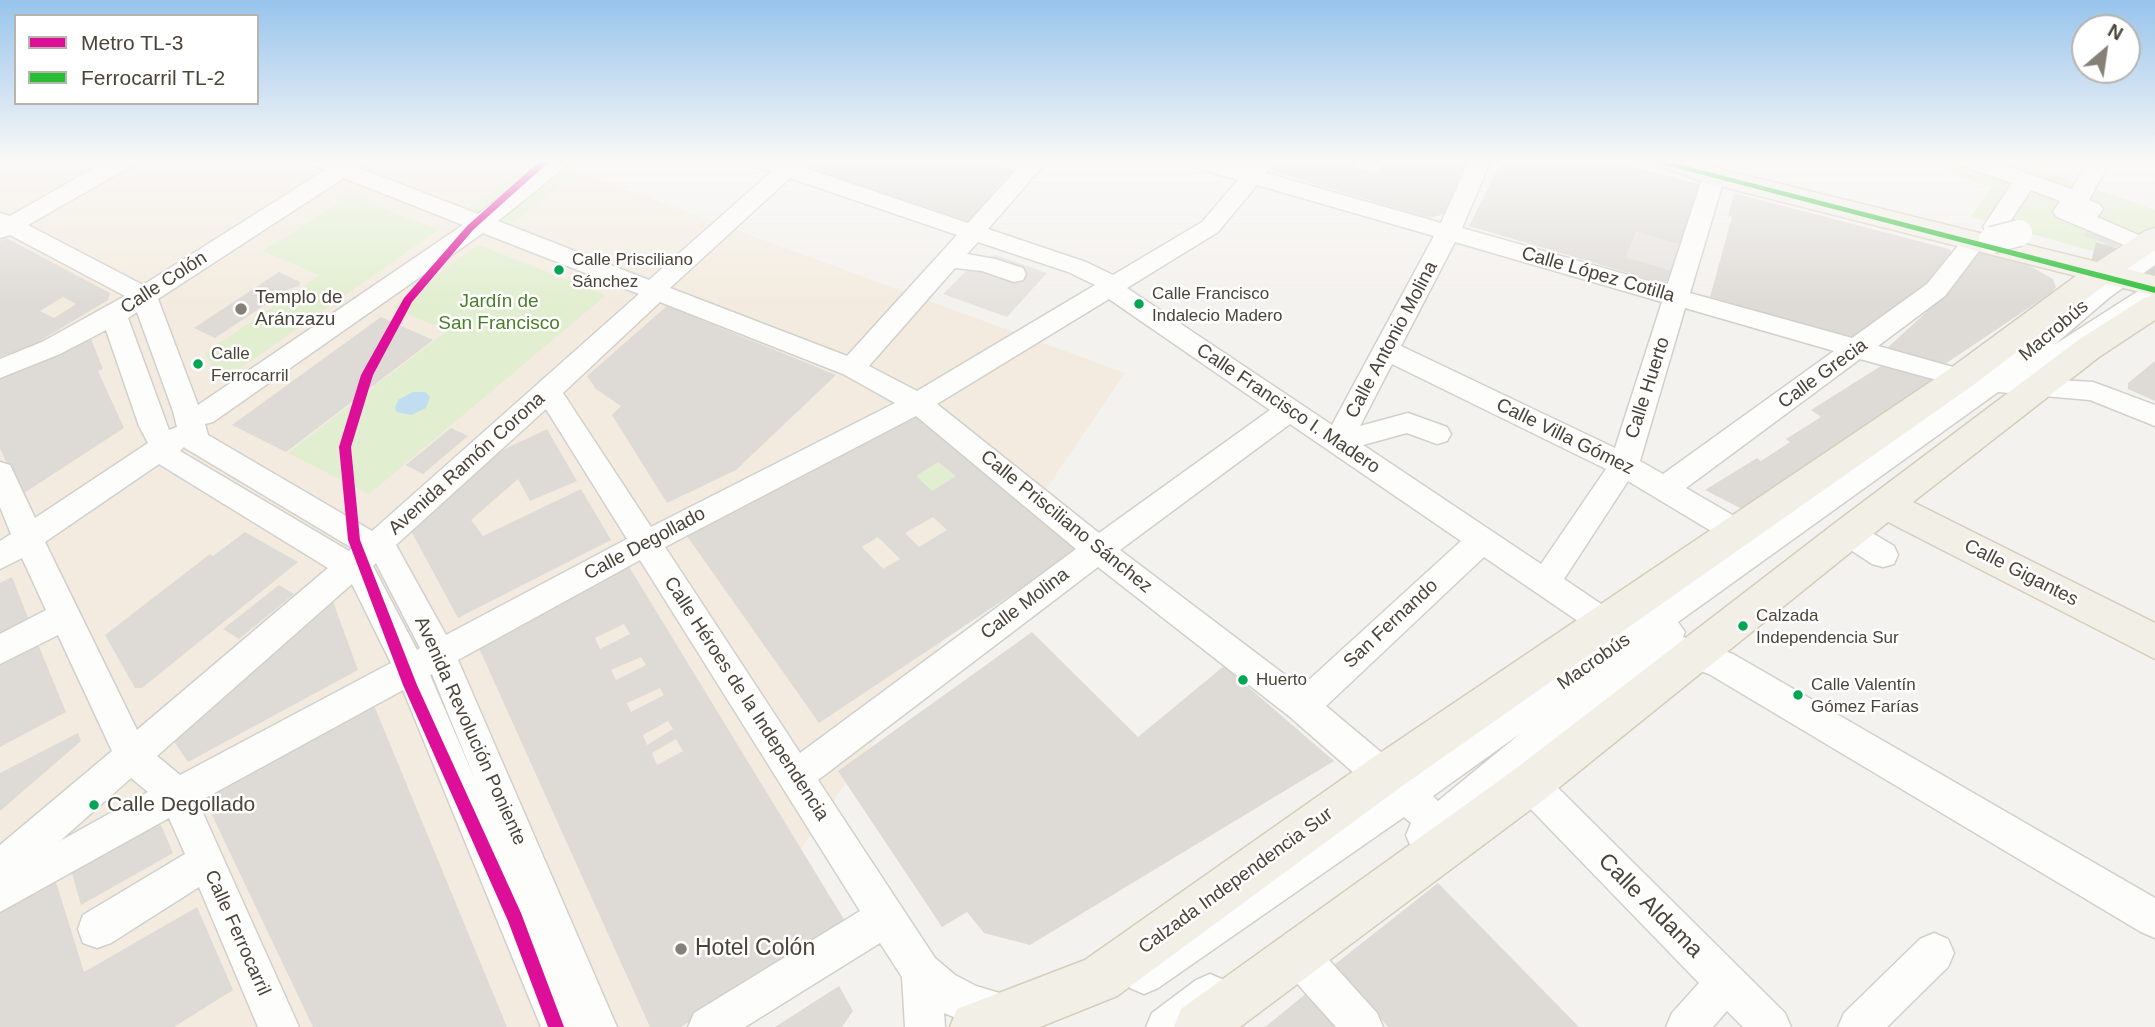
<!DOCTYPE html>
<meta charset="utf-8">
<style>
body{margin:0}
#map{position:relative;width:2155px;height:1027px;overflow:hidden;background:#f4f2ee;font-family:Helvetica,sans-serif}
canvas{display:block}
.legend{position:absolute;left:14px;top:14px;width:245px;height:91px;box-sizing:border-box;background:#fff;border:2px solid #b7b4b0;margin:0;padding:9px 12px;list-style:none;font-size:21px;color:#4b4439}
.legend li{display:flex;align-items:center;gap:14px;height:35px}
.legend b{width:35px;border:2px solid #b7b4b0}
.north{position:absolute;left:2071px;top:14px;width:70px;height:70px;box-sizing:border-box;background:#fff;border:2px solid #b7b4b0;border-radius:50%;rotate:29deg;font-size:19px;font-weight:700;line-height:28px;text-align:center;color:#4b4439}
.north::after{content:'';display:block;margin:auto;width:24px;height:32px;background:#868178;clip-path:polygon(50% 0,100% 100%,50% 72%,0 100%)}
</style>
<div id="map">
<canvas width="2155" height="1027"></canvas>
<ul class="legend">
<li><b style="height:9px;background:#dd0e98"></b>Metro TL-3</li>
<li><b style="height:9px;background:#27be31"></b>Ferrocarril TL-2</li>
</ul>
<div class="north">N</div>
</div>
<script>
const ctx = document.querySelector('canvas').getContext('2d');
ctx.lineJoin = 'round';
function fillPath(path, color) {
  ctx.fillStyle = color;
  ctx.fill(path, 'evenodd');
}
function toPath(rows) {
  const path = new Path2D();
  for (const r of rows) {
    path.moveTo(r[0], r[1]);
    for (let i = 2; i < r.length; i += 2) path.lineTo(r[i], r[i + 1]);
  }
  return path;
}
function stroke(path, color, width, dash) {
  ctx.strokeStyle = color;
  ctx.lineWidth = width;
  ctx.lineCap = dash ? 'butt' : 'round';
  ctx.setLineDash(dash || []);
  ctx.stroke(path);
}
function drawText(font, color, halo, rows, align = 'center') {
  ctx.font = font + ' Helvetica,sans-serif';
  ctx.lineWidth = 5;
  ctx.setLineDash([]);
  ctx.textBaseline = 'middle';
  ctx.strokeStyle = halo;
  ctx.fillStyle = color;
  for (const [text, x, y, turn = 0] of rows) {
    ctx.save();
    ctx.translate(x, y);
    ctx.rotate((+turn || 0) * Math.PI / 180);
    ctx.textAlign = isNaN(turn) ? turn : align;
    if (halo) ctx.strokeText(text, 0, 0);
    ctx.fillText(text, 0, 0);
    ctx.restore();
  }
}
fillPath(toPath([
 [0,160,546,160,1125,373,680,1027,0,1027]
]), '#f3ebdf');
fillPath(toPath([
 [536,160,593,160,506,228,464,212],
 [1920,160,2011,160,2155,210,2155,228,2114,257,1970,217,1991,188],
 [350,195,438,230,221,382,205,353,320,275,263,251],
 [478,245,606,295,369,494,288,453,447,331,393,307],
 [938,462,956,476,932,491,916,476]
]), '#e1eecf');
fillPath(toPath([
 [1636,232,1687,247,1679,273,1626,257],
 [996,255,1047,273,1007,317,943,294,976,261]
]), '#e6e3df');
fillPath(toPath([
 [413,392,425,392,430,397,426,408,411,415,397,412,395,408,398,400]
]), '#c0ddf1');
fillPath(toPath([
 [817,160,982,160,1017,171,969,222,805,170],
 [1272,160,1354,160,1359,162,1356,167,1377,173,1384,163,1377,160,1472,160,1445,214,1429,218,1274,172,1269,165],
 [1502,160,1610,160,1705,186,1687,247,1636,232,1626,257,1679,273,1669,285,1469,226],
 [1734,193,1949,249,1955,254,1936,278,1861,341,1710,297,1732,217,1728,216],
 [2086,230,2122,242,2109,251,2100,247,2106,243,2084,236],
 [6,238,110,293,108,300,33,345,0,357,0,241],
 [63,297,76,304,54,318,40,311],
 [1977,252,2030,266,2053,279,2056,287,2051,293,1942,366,1885,350,1934,305],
 [279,272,300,282,299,286,289,289,215,338,194,328],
 [667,306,836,375,736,470,667,503,612,415,621,406,596,389,587,376],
 [381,317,433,340,286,452,232,425],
 [88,331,103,369,98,371,124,428,21,495,0,448,0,372],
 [2155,361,2155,401,2128,389,2128,383],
 [1881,366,1936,380,1742,509,1705,490,1757,458,1761,461,1790,442,1786,439,1821,417,1811,410],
 [912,412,1076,539,1074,553,819,723,682,529],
 [938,462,956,476,932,491,916,476],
 [933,517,947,530,919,547,905,533],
 [878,537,900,559,883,569,862,547],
 [451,428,468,436,423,474,406,465],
 [547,429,577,481,530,501,518,479,471,520,483,536,581,489,611,540,458,618,410,529,503,450],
 [245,532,298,562,142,688,135,688,105,635,210,554,213,556],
 [628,565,848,926,681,1027,650,1027,478,646],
 [624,624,630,634,600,649,595,638],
 [641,657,646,665,616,680,611,670],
 [660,688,664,695,631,712,627,703],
 [668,721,673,729,647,745,643,735],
 [676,739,683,751,657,765,652,753],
 [12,577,32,628,0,643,0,583],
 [279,585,294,594,239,639,223,629],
 [332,599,358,670,188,762,173,740],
 [1032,632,1138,737,1224,666,1334,761,1030,945,984,933,967,912,942,927,838,771],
 [35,637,66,712,0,747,0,654],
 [373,703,507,1027,313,1027,203,796],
 [78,733,81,741,0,811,0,773],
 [161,825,173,853,81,905,71,870,147,828],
 [55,879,84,972,197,907,233,990,174,1027,0,1027,0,909],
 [1438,883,1579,1027,1388,1027,1334,965],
 [839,986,853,1011,842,1027,775,1027],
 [1308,992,1340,1027,1265,1027]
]), '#dedbd6');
stroke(toPath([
 [2092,258,2155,275]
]), '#d2cfca', 32, [32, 16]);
const minor = toPath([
 [108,160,136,160,133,165,28,225,143,285,325,170,310,165,307,160,366,160,359,168,478,214,549,160,574,160,498,221,649,280,771,172,750,165,747,160,808,160,802,167,968,223,1025,160,1048,160,988,229,1086,262,1113,275,1202,222,1238,180,1186,165,1183,160,1219,160,1247,168,1252,160,1275,160,1266,173,1441,223,1469,160,1491,160,1462,228,1667,286,1703,176,1706,171,1714,169,1722,171,1725,176,1690,293,1852,338,1927,284,1961,242,1970,240,1979,242,1982,247,1945,296,1878,346,1960,369,1988,372,2092,285,2141,252,2057,217,2053,212,2060,201,2031,190,2003,232,1995,234,1987,232,1983,227,2012,183,1959,165,1956,160,1989,160,2072,189,2089,160,2111,160,2089,200,2099,204,2103,209,2097,217,2150,240,2153,247,2155,246,2155,265,2110,297,2054,345,2146,286,2155,284,2155,304,2040,379,2093,382,2155,405,2155,426,2090,400,1998,392,1678,622,1685,632,1683,637,1733,654,2155,898,2155,938,2141,932,1709,674,1662,657,1531,768,1543,773,1785,1013,1791,1027,1743,1027,1727,1011,1713,1027,1666,1027,1672,1013,1699,983,1517,795,1513,783,1465,823,1473,838,1468,850,1455,855,1438,846,1424,852,1411,847,1406,835,1411,823,1404,817,1158,988,1144,994,1130,988,1124,974,1130,960,1378,794,1290,717,1098,567,818,780,935,958,955,975,976,986,1020,999,1026,1013,1020,1027,978,1027,944,1013,945,1027,905,1027,902,977,880,943,745,1027,688,1027,694,1013,860,911,640,560,458,660,617,1027,541,1027,403,690,198,802,299,1027,258,1027,199,887,111,943,97,948,83,943,78,929,83,915,185,854,169,818,0,912,0,845,112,751,58,635,0,664,0,634,46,610,22,558,0,569,0,541,11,534,0,507,0,462,10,465,35,518,148,443,139,426,106,330,60,354,0,378,0,359,42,342,125,296,10,235,0,238,0,213,10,216,108,160],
 [344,178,463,225,198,405,158,299,344,178],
 [790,178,957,235,847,356,670,288,790,178],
 [1257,185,1434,236,1332,425,1127,288,1218,232,1257,185],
 [483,233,639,294,372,531,208,435,205,424,213,422,483,233],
 [978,242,1068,272,1095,285,917,391,869,366,955,268,982,271,1014,282,1023,280,1026,274,1023,268,995,259,967,254,978,242],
 [1455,242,1662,302,1615,448,1401,346,1455,242],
 [1109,299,1270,410,1099,533,937,404,1109,299],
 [660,302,843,374,895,403,651,527,563,393,660,302],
 [1685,308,1834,351,1663,474,1640,461,1685,308],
 [137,312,173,411,177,427,169,430,128,318,137,312],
 [1860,359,1966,388,1749,538,1752,532,1748,524,1686,488,1860,359],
 [1392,364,1606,469,1541,564,1363,445,1407,433,1437,444,1447,441,1451,434,1447,427,1408,413,1360,426,1392,364],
 [546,409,627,539,446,635,396,545,546,409],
 [916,416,1076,549,800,753,665,547,916,416],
 [1290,424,1461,541,1301,687,1120,550,1290,424],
 [184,447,185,448,352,548,349,551,180,451,184,447],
 [159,464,328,568,137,730,45,542,159,464],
 [1628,481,1726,540,1737,544,1744,542,1632,619,1616,614,1564,579,1628,481],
 [1484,557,1594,632,1606,637,1407,774,1326,706,1484,557],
 [376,563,420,648,417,650,373,566,376,563],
 [352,584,391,663,180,775,157,756,352,584],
 [432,674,476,782,430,675,432,674],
 [1521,733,1438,801,1433,796,1521,733],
 [131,778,148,792,60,841,131,778],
 [1848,521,1859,525,1894,546,1898,555,1894,564,1883,567,1872,564,1837,541,1833,533,1837,525,1848,521],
 [1934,933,1948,939,1954,953,1948,967,1887,1027,1838,1027,1844,1013,1920,939,1934,933],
 [1298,935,1312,941,1377,1013,1383,1027,1336,1027,1284,969,1278,955,1284,941,1298,935],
 [1210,974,1224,980,1230,994,1224,1008,1199,1027,1146,1027,1152,1013,1196,980,1210,974]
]);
const major = toPath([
 [1656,160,1696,160,1724,170,2097,262,2145,231,2155,228,2155,250,2127,269,2155,276,2155,320,2099,357,1913,502,2155,623,2155,659,1888,522,1546,798,1240,1027,1174,1027,1181,1009,1514,770,1835,523,2077,341,2144,298,2153,295,2106,284,1972,386,1398,789,1117,996,1040,1027,950,1027,957,1009,1085,960,1368,761,1948,370,2076,276,1704,182,1660,166,1656,160]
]);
stroke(minor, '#d2d0cb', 3);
stroke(major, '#d6cebb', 3);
fillPath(minor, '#fdfdfc');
fillPath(major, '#f2efe6');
const minorBridge = toPath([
 [1992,240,2019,233]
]);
stroke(minorBridge, '#d2d0cb', 29, []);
stroke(minorBridge, '#fdfdfc', 26);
fillPath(toPath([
 [1646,160,1662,160,2155,287,2155,293,1646,160]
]), '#27be31');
fillPath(toPath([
 [541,160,551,160,473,230,412,302,373,375,351,447,360,540,417,685,521,913,564,1027,548,1027,508,921,403,685,348,540,339,447,361,375,404,298,467,226,541,160]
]), '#dd0e98');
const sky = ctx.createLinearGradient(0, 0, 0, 304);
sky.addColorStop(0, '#98c4ec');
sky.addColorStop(0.53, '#faf9f7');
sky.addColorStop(1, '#faf9f700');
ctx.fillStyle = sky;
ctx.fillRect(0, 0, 2155, 304);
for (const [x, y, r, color] of [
 [559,270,6,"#00a651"],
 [1139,304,6,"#00a651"],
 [241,309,7,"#868178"],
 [198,364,6,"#00a651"],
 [1743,626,6,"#00a651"],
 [1243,680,6,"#00a651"],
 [1798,695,6,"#00a651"],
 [94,805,6,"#00a651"],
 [681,949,7,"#868178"]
]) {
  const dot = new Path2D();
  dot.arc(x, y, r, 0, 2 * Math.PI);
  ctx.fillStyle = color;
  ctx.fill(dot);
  stroke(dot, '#fff', 2.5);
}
drawText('17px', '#4b4439', '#fff', [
 ["Calle Prisciliano",572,260],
 ["Sánchez",572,282],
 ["Calle Francisco",1152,294],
 ["Indalecio Madero",1152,316],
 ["Calle",211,354],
 ["Ferrocarril",211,376],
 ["Calzada",1756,616],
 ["Independencia Sur",1756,638],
 ["Huerto",1256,680],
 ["Calle Valentín",1811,685],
 ["Gómez Farías",1811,707]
], 'left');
drawText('19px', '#4b4439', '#fff', [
 ["Calle López Cotilla",1598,275,16],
 ["Calle Colón",164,283,-33],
 ["Macrobús",2054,331,-40],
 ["Calle Antonio Molina",1392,340,-62],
 ["Calle Grecia",1823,374,-36],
 ["Calle Huerto",1648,388,-72],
 ["Calle Francisco I. Madero",1288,409,34],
 ["Calle Villa Gómez",1565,437,26],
 ["Avenida Ramón Corona",467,464,-42],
 ["Calle Prisciliano Sánchez",1066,522,39],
 ["Calle Degollado",645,544,-28],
 ["Calle Gigantes",2021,573,27],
 ["Calle Molina",1025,604,-37],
 ["San Fernando",1391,624,-43],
 ["Macrobús",1594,662,-35],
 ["Calle Héroes de la Independencia",746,699,57],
 ["Avenida Revolución Poniente",470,731,66],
 ["Calzada Independencia Sur",1236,881,-36],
 ["Calle Ferrocarril",237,933,66]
]);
drawText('19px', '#4b4439', '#fff', [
 ["Templo de",255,298],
 ["Aránzazu",255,320]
], 'left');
drawText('19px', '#4a7f2a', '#fff', [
 ["Jardín de",499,302],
 ["San Francisco",499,324]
]);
drawText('21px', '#4b4439', '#fff', [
 ["Calle Degollado",107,805]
], 'left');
drawText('23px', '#4b4439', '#fff', [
 ["Calle Aldama",1650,906,45]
]);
drawText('23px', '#4b4439', '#fff', [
 ["Hotel Colón",695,949]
], 'left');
</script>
